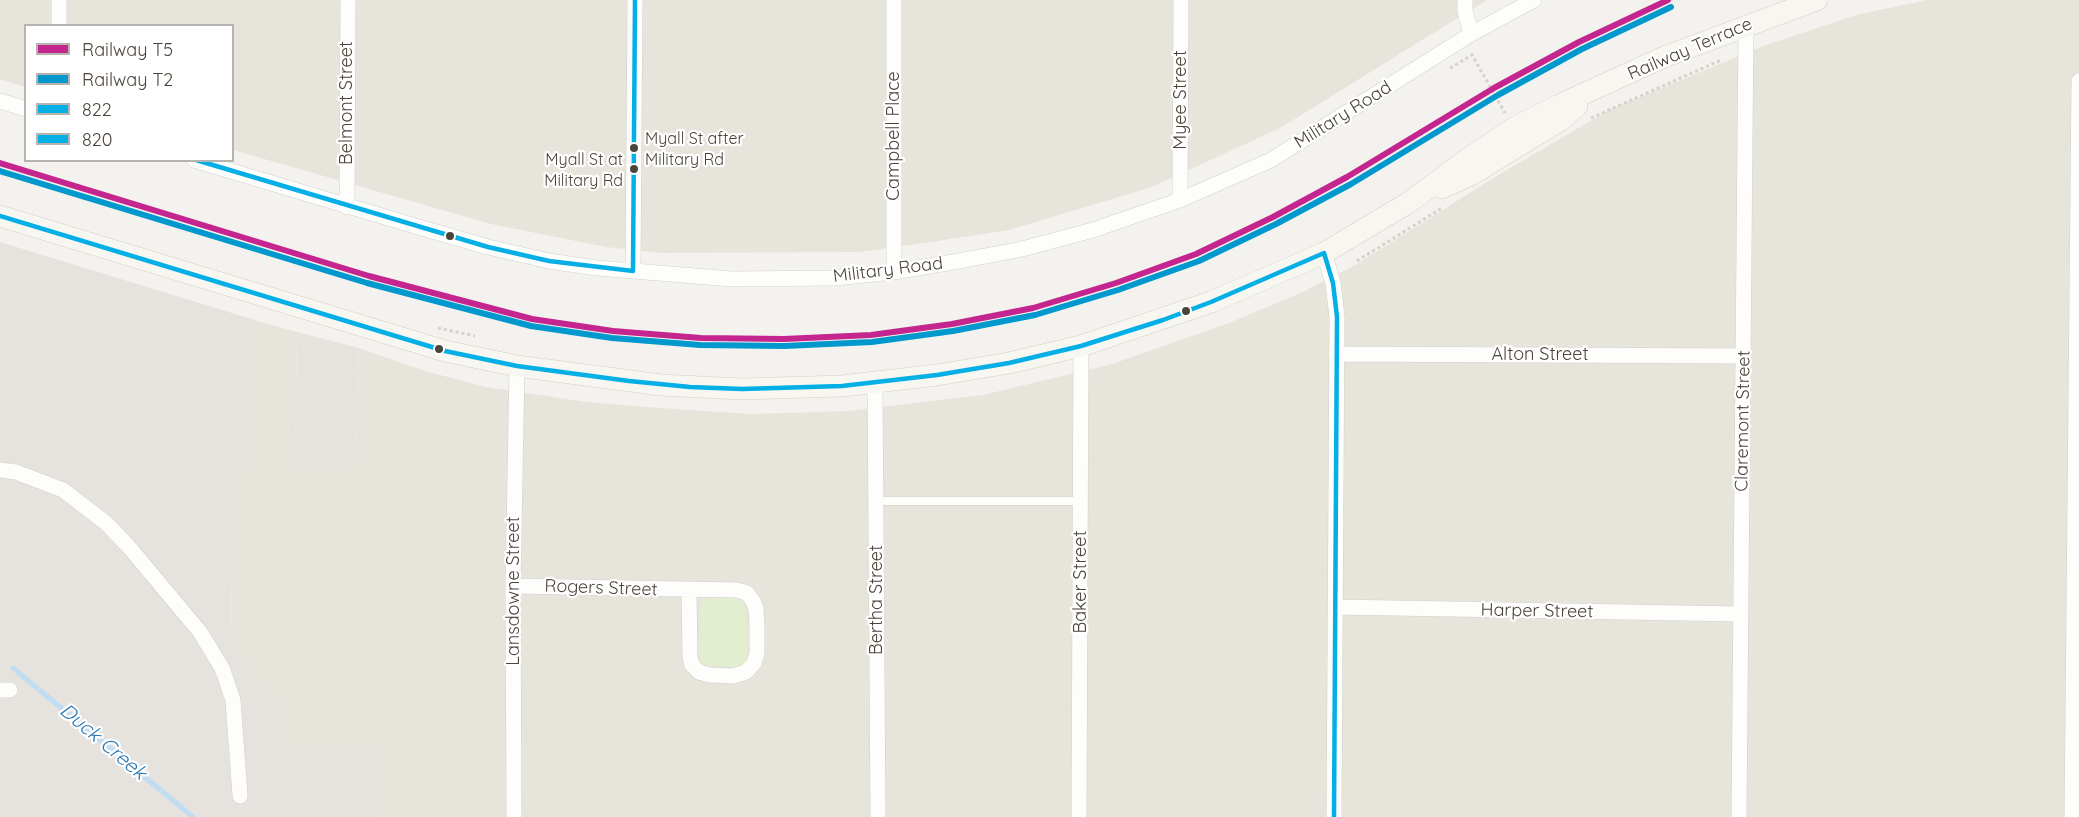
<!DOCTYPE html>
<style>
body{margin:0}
#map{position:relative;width:2079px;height:817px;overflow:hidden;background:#f4f2ee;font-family:Quicksand,sans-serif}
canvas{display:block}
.legend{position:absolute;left:24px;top:24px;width:210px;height:138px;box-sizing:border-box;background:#fff;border:2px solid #b7b4b0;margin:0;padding:8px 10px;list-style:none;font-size:18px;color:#4b4439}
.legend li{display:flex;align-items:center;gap:12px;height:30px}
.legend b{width:30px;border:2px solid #b7b4b0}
</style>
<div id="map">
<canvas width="2079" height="817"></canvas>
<ul class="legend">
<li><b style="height:8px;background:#c4258f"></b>Railway T5</li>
<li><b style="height:8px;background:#0098cd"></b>Railway T2</li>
<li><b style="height:8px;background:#04afe6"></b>822</li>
<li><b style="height:8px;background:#04afe6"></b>820</li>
</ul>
</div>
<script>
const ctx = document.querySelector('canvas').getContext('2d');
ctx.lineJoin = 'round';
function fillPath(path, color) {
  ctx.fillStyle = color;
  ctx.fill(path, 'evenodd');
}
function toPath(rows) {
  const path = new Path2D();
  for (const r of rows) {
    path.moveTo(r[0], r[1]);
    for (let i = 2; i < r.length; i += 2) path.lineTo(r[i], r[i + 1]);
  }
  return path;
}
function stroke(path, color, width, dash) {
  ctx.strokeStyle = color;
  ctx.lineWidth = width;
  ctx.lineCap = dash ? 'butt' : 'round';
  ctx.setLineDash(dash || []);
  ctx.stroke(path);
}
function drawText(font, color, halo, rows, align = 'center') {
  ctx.font = font + ' Quicksand,sans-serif';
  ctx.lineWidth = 4.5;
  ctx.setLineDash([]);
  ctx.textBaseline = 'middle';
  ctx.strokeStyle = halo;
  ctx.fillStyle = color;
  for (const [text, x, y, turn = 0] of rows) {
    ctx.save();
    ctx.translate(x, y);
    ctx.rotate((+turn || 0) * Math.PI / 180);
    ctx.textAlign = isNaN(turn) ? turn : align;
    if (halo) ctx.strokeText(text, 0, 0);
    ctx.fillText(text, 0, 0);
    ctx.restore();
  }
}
fillPath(toPath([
 [0,0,1487,0,1280,128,1152,187,1009,230,931,242,860,252,662,253,606,247,491,224,233,150,232,26,26,26,25,87,0,79],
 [1927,0,2079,0,2079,817,381,817,379,744,283,743,278,701,231,646,233,469,258,468,258,321,297,332,295,468,354,468,359,348,425,371,486,387,587,402,646,407,751,414,847,411,983,395,1112,364,1229,323,1303,292,1357,264,1495,177,1609,110,1766,45,1856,15]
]), '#e7e4dc');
fillPath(toPath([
 [0,242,258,321,258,469,233,469,231,646,278,701,283,743,380,744,381,817,0,817],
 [297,332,359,348,354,469,295,469]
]), '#e6e2de');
fillPath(toPath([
 [707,598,736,598,744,603,747,612,747,654,746,660,742,665,732,667,709,666,701,662,699,655,700,608,701,604]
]), '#e1eecf');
stroke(toPath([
 [13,668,193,817]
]), '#c0ddf1', 5);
const service = toPath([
 [877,501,1082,501]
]);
const minor = toPath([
 [1465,0,1465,11,1471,34],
 [59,26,59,0],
 [0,101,26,109],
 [194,160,422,228,488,247,549,261,597,268,732,279,835,278,894,272,959,261,1022,249,1093,230,1180,200,1271,160,1471,34,1534,0],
 [1180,200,1181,0],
 [347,207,348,0],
 [1324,253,1333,283,1337,317,1334,817],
 [633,271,635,0],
 [894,272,894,0],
 [1336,354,1744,356],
 [875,383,878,817],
 [0,470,16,472,63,490,106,523,129,547,200,632,222,668,233,700,240,796],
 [513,586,737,590,747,593,753,601,756,609,757,626,757,653,754,663,746,672,733,676,710,675,699,672,692,665,690,656,689,591],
 [1335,607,1740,614],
 [0,690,10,690],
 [514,817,513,586,517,366],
 [1079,817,1081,346],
 [1739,817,1746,25],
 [2072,817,2079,81]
]);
const secondary = toPath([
 [1442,188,1469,176,1561,120,1577,106],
 [0,216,445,351,517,366,661,385,742,389,842,386,937,375,1009,363,1081,346,1211,302,1324,253,1408,203,1466,160,1515,127,1557,106,1664,57,1817,0]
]);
stroke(service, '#d2d0cb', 9);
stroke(minor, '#d2d0cb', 16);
stroke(secondary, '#d3cfc5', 22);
stroke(toPath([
 [1450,68,1472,55,1505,113],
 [1591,118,1721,60],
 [1357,261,1442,208],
 [438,328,475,336]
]), '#d3d2cc', 3, [3, 3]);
stroke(service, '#fdfdfc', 8);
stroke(minor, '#fdfdfc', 15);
stroke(secondary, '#f7f6f1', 21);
stroke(toPath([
 [0,216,445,351,517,366,629,381,690,387,742,389,842,386,937,375,1009,363,1081,346,1163,320,1211,302,1324,253,1333,283,1337,317,1334,817]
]), '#04afe6', 4.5);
stroke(toPath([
 [196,160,488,247,549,261,633,271],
 [633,271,635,0]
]), '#04afe6', 4.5);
stroke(toPath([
 [0,163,369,276,532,319,613,331,701,338,784,339,871,335,952,324,1033,308,1116,283,1196,254,1273,217,1347,177,1494,88,1579,42,1668,0]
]), '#c4258f', 6);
stroke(toPath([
 [0,171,367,283,531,326,612,338,700,345,784,346,872,342,953,331,1035,315,1118,290,1199,261,1276,224,1351,184,1498,95,1582,49,1671,7]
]), '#0098cd', 6);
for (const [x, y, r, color] of [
 [634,148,5,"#4b4439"],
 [634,169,5,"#4b4439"],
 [450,236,5,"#4b4439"],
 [1186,311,5,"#4b4439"],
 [439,349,5,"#4b4439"]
]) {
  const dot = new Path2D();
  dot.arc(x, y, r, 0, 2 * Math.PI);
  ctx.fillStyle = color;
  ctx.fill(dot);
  stroke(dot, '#fff', 2);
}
drawText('16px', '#4b4439', '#fff', [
 ["Myall St after",645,139],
 ["Military Rd",645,160],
 ["Myall St at",623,160,"right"],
 ["Military Rd",623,181,"right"]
], 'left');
drawText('18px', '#4b4439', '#fff', [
 ["Railway Terrace",1690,49,-23],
 ["Myee Street",1181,100,-90],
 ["Belmont Street",347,103,-90],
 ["Military Road",1343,115,-32],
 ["Campbell Place",894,136,-90],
 ["Military Road",888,270,-7],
 ["Alton Street",1540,355],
 ["Claremont Street",1743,421,-89],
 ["Baker Street",1081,582,-90],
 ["Rogers Street",601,588,2],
 ["Lansdowne Street",514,591,-90],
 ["Bertha Street",877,600,-90],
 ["Harper Street",1537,611,1]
]);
drawText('italic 20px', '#2e7ab2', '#fff', [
 ["Duck Creek",103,742,40]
]);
</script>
